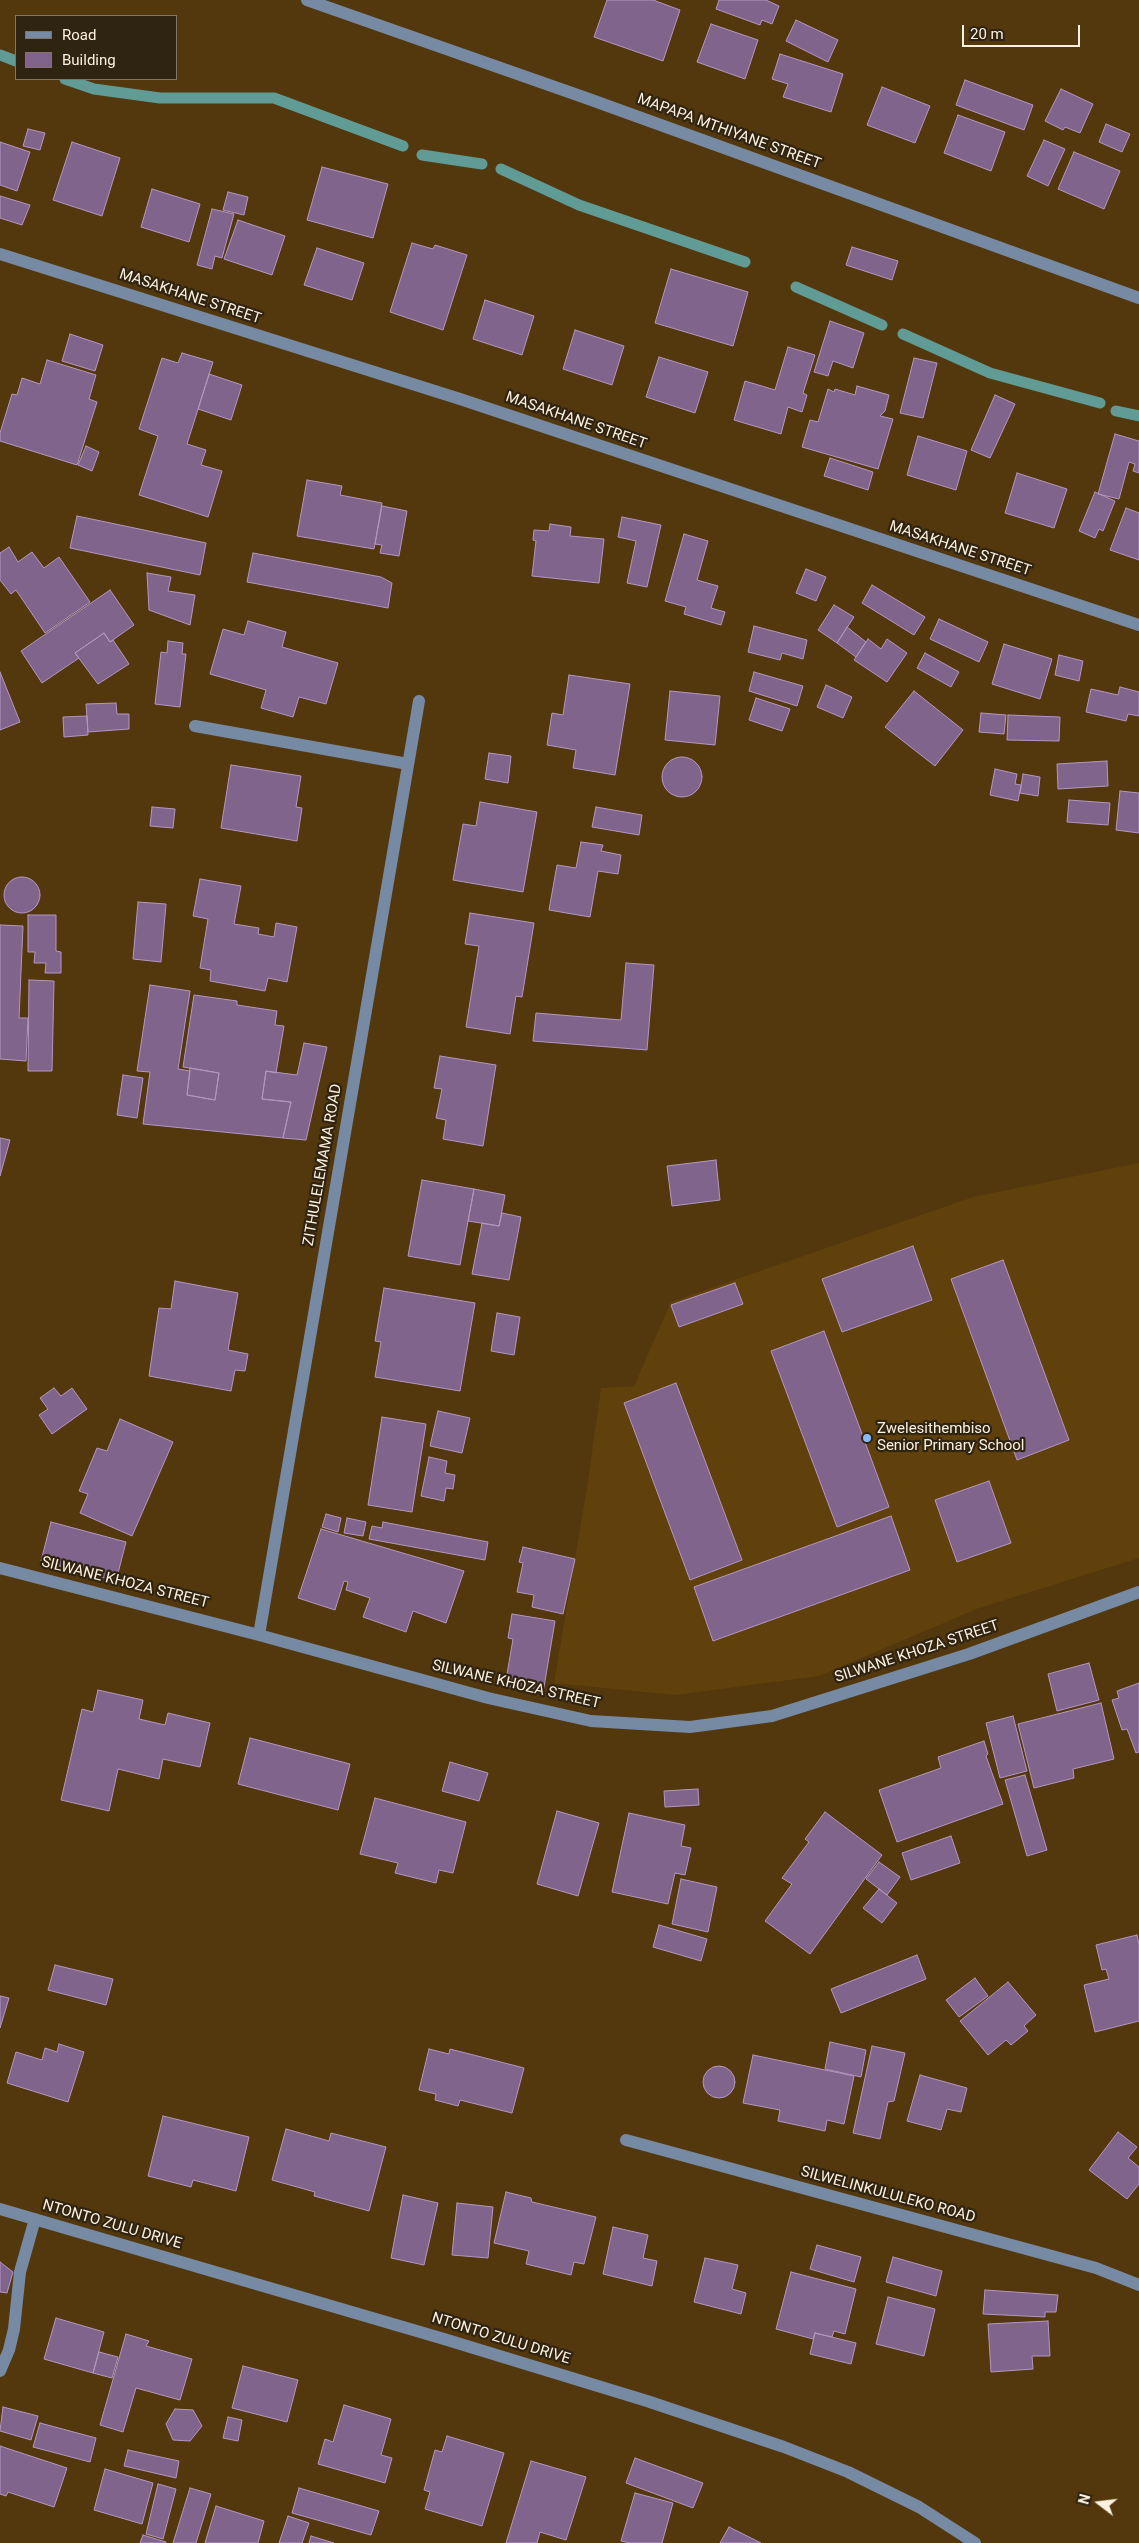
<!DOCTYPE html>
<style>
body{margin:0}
#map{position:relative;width:1139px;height:2543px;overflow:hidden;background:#53380d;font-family:Roboto,sans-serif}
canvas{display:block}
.legend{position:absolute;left:15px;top:15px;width:162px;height:65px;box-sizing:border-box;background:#2f2311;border:1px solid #827564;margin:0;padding:6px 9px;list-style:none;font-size:15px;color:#fef1e0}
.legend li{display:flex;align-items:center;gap:10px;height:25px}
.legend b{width:25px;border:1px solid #827564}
.north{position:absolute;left:1074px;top:2478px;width:50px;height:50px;-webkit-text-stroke:4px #2f2311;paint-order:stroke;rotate:285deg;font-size:14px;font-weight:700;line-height:20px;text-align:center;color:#fef1e0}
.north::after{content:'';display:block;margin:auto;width:18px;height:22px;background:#fef1e0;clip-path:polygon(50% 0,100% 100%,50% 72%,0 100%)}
.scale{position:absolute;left:962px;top:25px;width:118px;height:22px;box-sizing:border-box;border:2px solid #fef1e0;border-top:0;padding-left:6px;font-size:15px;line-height:18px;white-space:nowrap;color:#fef1e0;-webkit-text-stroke:4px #2f2311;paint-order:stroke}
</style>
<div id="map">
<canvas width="1139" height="2543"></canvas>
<ul class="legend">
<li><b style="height:6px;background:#778aa4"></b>Road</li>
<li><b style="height:14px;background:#80648c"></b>Building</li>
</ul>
<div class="north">N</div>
<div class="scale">20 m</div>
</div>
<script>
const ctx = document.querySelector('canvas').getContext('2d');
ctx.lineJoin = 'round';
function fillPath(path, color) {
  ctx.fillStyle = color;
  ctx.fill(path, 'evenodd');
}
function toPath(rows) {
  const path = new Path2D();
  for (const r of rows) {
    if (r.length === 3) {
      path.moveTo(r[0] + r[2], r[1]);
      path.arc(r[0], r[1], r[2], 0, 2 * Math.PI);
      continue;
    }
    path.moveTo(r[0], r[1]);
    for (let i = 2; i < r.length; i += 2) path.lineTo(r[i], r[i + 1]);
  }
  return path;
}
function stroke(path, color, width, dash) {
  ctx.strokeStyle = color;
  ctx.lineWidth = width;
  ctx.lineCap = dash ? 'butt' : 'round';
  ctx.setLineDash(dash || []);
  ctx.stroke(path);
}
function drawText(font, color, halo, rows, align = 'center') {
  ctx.font = font + ' Roboto,sans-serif';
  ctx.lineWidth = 4.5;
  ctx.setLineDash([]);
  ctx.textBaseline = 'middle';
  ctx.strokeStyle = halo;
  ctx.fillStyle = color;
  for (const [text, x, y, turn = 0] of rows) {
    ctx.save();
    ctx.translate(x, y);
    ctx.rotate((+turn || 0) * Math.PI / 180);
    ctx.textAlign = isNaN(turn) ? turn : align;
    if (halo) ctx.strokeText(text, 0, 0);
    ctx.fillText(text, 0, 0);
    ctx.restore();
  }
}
fillPath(toPath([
 [1139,1163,1139,1558,979,1608,819,1676,675,1695,554,1683,587,1488,601,1388,634,1386,671,1302,973,1197]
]), '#60410c');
stroke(toPath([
 [0,55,16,61],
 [65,79,94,89,160,98,274,98,403,146],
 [422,155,482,164],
 [501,169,579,205,745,262],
 [796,287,882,325],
 [903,334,990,373,1100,403],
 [1116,411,1139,416]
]), '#609b96', 11);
const building = toPath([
 [607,0,653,0,680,10,663,61,594,37,607,0],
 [719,0,766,0,779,6,772,24,762,20,760,25,716,9,719,0],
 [796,20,838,40,828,62,786,41,796,20],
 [711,24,758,40,745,79,697,62,711,24],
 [780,54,843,74,831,112,783,97,788,84,772,79,780,54],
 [965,80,1033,105,1024,130,956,105,965,80],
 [882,87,930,106,915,143,867,125,882,87],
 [1061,89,1093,104,1080,133,1065,127,1063,130,1045,121,1061,89],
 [958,115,1005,132,991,171,944,153,958,115],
 [1106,124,1130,134,1122,152,1099,142,1106,124],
 [28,129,45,133,40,150,23,146,28,129],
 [1044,140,1065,149,1048,186,1027,176,1044,140],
 [0,142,30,152,17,191,0,185,0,142],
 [72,142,120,158,102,216,53,200,72,142],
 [1074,152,1120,171,1104,209,1058,189,1074,152],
 [322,167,388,184,373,238,307,220,322,167],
 [152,189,200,204,189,242,141,227,152,189],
 [228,192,248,197,244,215,223,210,228,192],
 [0,196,30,205,22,225,0,218,0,196],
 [212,209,234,214,222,258,215,256,212,269,197,265,212,209],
 [238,220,285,236,272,275,224,259,238,220],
 [412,243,433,249,435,245,467,255,443,330,390,312,412,243],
 [852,247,898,261,892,280,846,265,852,247],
 [317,248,364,263,352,300,304,285,317,248],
 [671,269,748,292,733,346,655,323,671,269],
 [485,300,534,316,522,355,473,339,485,300],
 [830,321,864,333,853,368,833,361,828,376,814,372,830,321],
 [575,330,624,346,612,385,563,369,575,330],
 [70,334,103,345,95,371,62,361,70,334],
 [788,347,815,355,803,393,807,395,802,412,788,407,781,434,734,420,745,381,775,390,788,347],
 [182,353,213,362,187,444,206,450,201,465,222,471,208,517,139,495,158,436,139,429,162,358,178,363,182,353],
 [659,357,708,372,695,413,646,397,659,357],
 [914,358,937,363,923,418,900,413,914,358],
 [47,360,96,375,89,399,97,402,77,465,0,441,0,433,12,394,17,395,22,378,40,384,47,360],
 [209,374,242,385,231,420,198,409,209,374],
 [857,386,889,395,885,411,880,416,893,419,878,469,802,447,810,420,818,422,828,389,834,392,835,389,855,395,857,386],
 [995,395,1015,404,990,458,971,450,995,395],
 [1115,434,1139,441,1139,473,1133,471,1135,464,1129,462,1119,499,1098,494,1115,434],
 [918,436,967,451,956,490,907,475,918,436],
 [86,446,99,452,92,471,78,465,86,446],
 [830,458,873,472,868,490,824,476,830,458],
 [1017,473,1067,489,1054,528,1005,513,1017,473],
 [307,480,342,486,340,495,382,503,374,549,297,536,307,480],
 [1095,492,1115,501,1103,531,1099,529,1095,538,1079,531,1095,492],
 [382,506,407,511,399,556,380,553,382,545,375,544,382,506],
 [1126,508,1139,513,1139,560,1110,550,1126,508],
 [77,516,206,543,200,575,70,548,77,516],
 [622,517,661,525,647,587,627,583,636,541,618,537,622,517],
 [550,524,571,527,570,536,604,539,599,583,532,576,536,541,533,540,534,530,549,531,550,524],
 [684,534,708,541,697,580,718,586,711,608,725,612,721,625,684,614,686,607,665,601,684,534],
 [9,547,18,562,32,552,44,568,59,557,90,602,45,633,16,590,11,594,0,580,0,553,9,547],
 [253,553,381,577,392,583,388,608,247,582,253,553],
 [806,569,826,577,816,601,796,593,806,569],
 [147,573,171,577,168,591,195,595,190,625,149,610,147,573],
 [872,585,925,617,914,635,862,603,872,585],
 [110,590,134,625,110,642,104,633,75,653,79,658,42,683,21,651,110,590],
 [834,605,854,617,837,643,818,630,834,605],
 [939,619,988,642,979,662,930,639,939,619],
 [248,621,286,632,282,647,338,663,326,704,299,697,293,717,261,708,266,690,210,674,223,629,244,635,248,621],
 [754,626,807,640,803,659,782,653,780,660,748,652,754,626],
 [847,627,866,642,856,657,837,643,847,627],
 [104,633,110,642,113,640,129,664,98,684,75,653,104,633],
 [868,639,881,649,887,639,907,653,887,682,854,660,868,639],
 [168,641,183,643,182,654,186,654,180,707,155,704,161,652,167,653,168,641],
 [1004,644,1052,659,1040,699,992,684,1004,644],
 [925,653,959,672,951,687,917,668,925,653],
 [1059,655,1083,661,1079,681,1055,675,1059,655],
 [0,672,20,722,0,730,0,672],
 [754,672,803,686,797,706,749,691,754,672],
 [569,675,630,684,615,775,573,768,576,750,547,745,552,713,563,715,569,675],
 [826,685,852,697,843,718,817,707,826,685],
 [1120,687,1139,692,1139,716,1128,714,1126,721,1086,712,1091,689,1118,695,1120,687],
 [670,691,720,696,715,745,665,740,670,691],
 [914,691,963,730,935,766,885,727,914,691],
 [756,698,790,709,782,731,749,720,756,698],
 [116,703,117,714,129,714,129,729,88,732,86,704,116,703],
 [981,713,1006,715,1004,734,979,732,981,713],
 [1008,715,1060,717,1059,741,1007,740,1008,715],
 [87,716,88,735,64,737,63,717,87,716],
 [489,753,511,756,508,783,485,779,489,753],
 [682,777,20],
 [1107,761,1108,786,1058,789,1057,764,1107,761],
 [231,765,301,776,296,807,302,808,297,841,221,828,231,765],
 [995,769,1017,774,1015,784,1021,785,1018,801,990,795,995,769],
 [1023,774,1040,777,1038,796,1020,793,1023,774],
 [1120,791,1139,793,1139,833,1116,830,1120,791],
 [1069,800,1110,803,1108,825,1067,822,1069,800],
 [480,802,537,812,523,892,453,880,463,824,476,826,480,802],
 [152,807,175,809,173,828,150,826,152,807],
 [596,807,642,815,639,835,592,827,596,807],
 [581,842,603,845,601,851,621,855,618,874,598,871,590,917,549,910,557,865,576,868,581,842],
 [22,895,18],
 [200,879,241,886,234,924,259,928,258,934,274,937,276,923,297,927,287,982,268,978,265,991,210,981,211,970,200,968,208,919,193,916,200,879],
 [138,902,166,904,161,962,133,959,138,902],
 [470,913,534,923,522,997,516,996,510,1034,466,1027,479,946,465,944,470,913],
 [28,915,56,915,56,951,61,952,61,973,45,973,46,963,34,963,35,952,28,952,28,915],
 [0,925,23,926,19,1018,28,1018,26,1061,0,1059,0,925],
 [626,963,654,965,647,1050,533,1041,536,1013,621,1020,626,963],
 [29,980,54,981,52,1071,28,1071,29,980],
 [150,985,190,991,178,1069,190,1071,187,1095,215,1100,219,1073,183,1067,194,995,237,1001,237,1005,277,1011,275,1025,284,1026,276,1073,266,1071,262,1099,291,1102,283,1138,143,1124,150,1072,137,1071,150,985],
 [304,1043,327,1047,306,1140,283,1138,291,1102,262,1099,266,1071,297,1075,304,1043],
 [440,1056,496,1065,483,1146,443,1139,446,1120,436,1118,442,1089,434,1088,440,1056],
 [190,1068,219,1073,215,1100,187,1095,190,1068],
 [123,1075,143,1078,137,1118,117,1115,123,1075],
 [0,1138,10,1140,0,1176,0,1138],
 [716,1160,720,1200,672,1206,667,1166,716,1160],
 [422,1180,474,1189,460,1265,408,1256,422,1180],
 [474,1189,505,1195,499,1226,468,1221,474,1189],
 [502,1213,521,1217,509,1280,472,1274,482,1223,499,1226,502,1213],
 [913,1246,932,1300,842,1332,822,1279,913,1246],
 [1003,1260,1069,1440,1017,1460,951,1279,1003,1260],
 [175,1281,238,1293,228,1350,248,1354,245,1371,235,1370,231,1391,149,1376,159,1308,171,1309,175,1281],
 [735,1283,743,1304,679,1327,671,1305,735,1283],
 [384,1288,475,1303,460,1391,375,1377,381,1342,375,1341,384,1288],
 [497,1313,520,1317,514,1355,491,1351,497,1313],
 [824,1331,889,1507,837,1527,771,1351,824,1331],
 [676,1383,742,1560,690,1580,624,1403,676,1383],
 [54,1388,61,1396,72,1388,87,1409,52,1434,39,1415,48,1409,40,1398,54,1388],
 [438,1411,470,1418,462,1453,430,1446,438,1411],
 [382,1417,426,1424,412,1512,368,1505,382,1417],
 [120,1419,173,1442,132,1536,80,1513,88,1494,79,1491,97,1448,107,1451,120,1419],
 [429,1457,447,1461,445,1473,455,1475,453,1489,446,1488,444,1501,421,1496,429,1457],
 [989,1481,1011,1543,957,1562,935,1500,989,1481],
 [326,1514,341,1518,338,1532,322,1527,326,1514],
 [891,1516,910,1570,713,1641,694,1587,891,1516],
 [347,1518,366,1522,363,1536,344,1533,347,1518],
 [51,1522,126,1542,116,1581,41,1561,51,1522],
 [383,1522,488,1542,485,1560,369,1539,372,1526,382,1528,383,1522],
 [321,1529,464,1571,446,1623,413,1611,406,1632,363,1617,370,1598,346,1590,348,1582,344,1581,335,1610,298,1598,321,1529],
 [523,1547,575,1559,563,1614,532,1607,534,1595,517,1592,523,1563,519,1562,523,1547],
 [512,1614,555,1621,543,1693,505,1686,513,1639,508,1638,512,1614],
 [1089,1663,1099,1700,1057,1711,1048,1674,1089,1663],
 [1139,1683,1139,1752,1136,1753,1127,1729,1122,1730,1112,1700,1119,1698,1117,1691,1139,1683],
 [98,1690,143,1700,139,1719,165,1725,168,1713,210,1723,200,1767,163,1759,159,1779,118,1769,109,1811,61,1800,82,1709,93,1712,98,1690],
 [1101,1703,1114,1759,1073,1769,1074,1778,1034,1788,1018,1724,1101,1703],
 [1013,1716,1027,1771,1000,1778,986,1723,1013,1716],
 [250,1738,350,1764,338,1810,238,1784,250,1738],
 [984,1741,988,1754,986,1756,1003,1804,897,1842,879,1790,941,1768,938,1757,984,1741],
 [450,1762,488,1773,479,1801,442,1791,450,1762],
 [1025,1775,1047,1850,1027,1856,1005,1780,1025,1775],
 [698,1789,699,1805,665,1807,664,1791,698,1789],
 [375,1798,466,1822,453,1873,439,1870,436,1883,395,1873,398,1863,360,1854,375,1798],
 [557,1811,599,1823,578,1896,537,1884,557,1811],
 [825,1812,882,1855,810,1954,765,1921,792,1884,782,1878,809,1842,805,1839,825,1812],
 [629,1813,685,1825,681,1846,691,1848,685,1875,675,1873,668,1904,612,1892,629,1813],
 [951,1836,960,1863,911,1880,902,1853,951,1836],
 [879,1862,900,1877,887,1895,866,1879,879,1862],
 [681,1879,717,1887,708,1932,672,1924,681,1879],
 [879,1889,897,1903,882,1923,863,1908,879,1889],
 [659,1925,707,1939,701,1961,653,1947,659,1925],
 [1137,1935,1139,1944,1139,2021,1095,2032,1084,1985,1109,1979,1106,1969,1102,1970,1096,1945,1137,1935],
 [917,1955,926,1979,841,2013,831,1989,917,1955],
 [55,1965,113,1979,106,2005,48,1990,55,1965],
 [975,1978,988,1996,959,2017,946,2000,975,1978],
 [1008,1982,1036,2015,1024,2026,1028,2031,1011,2045,1006,2040,988,2055,960,2021,1008,1982],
 [0,1996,9,1998,0,2028,0,1996],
 [830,2042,866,2050,861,2077,825,2069,830,2042],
 [59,2044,84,2052,68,2102,7,2083,16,2052,42,2060,45,2048,57,2052,59,2044],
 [872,2046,905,2053,894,2101,888,2102,880,2139,853,2133,872,2046],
 [429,2049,449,2054,450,2049,524,2068,512,2113,460,2100,458,2106,435,2100,436,2094,419,2090,429,2049],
 [753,2055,854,2076,844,2124,827,2120,825,2131,778,2121,780,2110,743,2103,753,2055],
 [719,2082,16],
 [920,2075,967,2088,961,2112,947,2109,941,2130,907,2121,920,2075],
 [163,2116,249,2137,236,2191,193,2180,191,2187,148,2176,163,2116],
 [286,2129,329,2141,331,2133,386,2147,369,2211,314,2196,315,2192,272,2180,286,2129],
 [1118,2132,1137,2147,1128,2158,1139,2167,1139,2184,1127,2199,1089,2170,1118,2132],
 [506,2192,531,2198,532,2202,596,2217,584,2264,574,2262,571,2275,526,2264,529,2251,494,2243,506,2192],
 [403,2195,438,2203,424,2265,391,2258,403,2195],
 [457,2203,493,2207,488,2258,452,2255,457,2203],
 [613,2227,648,2235,643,2258,657,2261,652,2286,603,2274,613,2227],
 [817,2245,861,2257,854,2282,810,2269,817,2245],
 [893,2257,942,2271,936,2296,886,2282,893,2257],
 [705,2258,738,2265,732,2289,746,2293,741,2314,694,2302,705,2258],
 [0,2262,13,2272,7,2293,0,2292,0,2262],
 [791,2272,856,2289,845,2334,834,2331,832,2337,815,2333,813,2339,776,2329,791,2272],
 [985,2290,1058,2295,1056,2312,1045,2312,1045,2317,983,2314,985,2290],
 [888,2297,935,2309,924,2356,876,2344,888,2297],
 [56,2318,104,2332,93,2373,44,2359,56,2318],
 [1048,2321,1050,2356,1032,2356,1033,2369,991,2372,988,2324,1048,2321],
 [815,2333,856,2343,851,2364,810,2354,815,2333],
 [126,2334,149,2341,146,2346,192,2359,180,2400,136,2388,123,2432,100,2425,126,2334],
 [99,2352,118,2357,112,2378,93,2373,99,2352],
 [243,2366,298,2380,287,2422,232,2408,243,2366],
 [344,2405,391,2419,381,2455,392,2458,385,2483,318,2464,325,2439,333,2442,344,2405],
 [3,2407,38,2416,31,2440,0,2431,3,2407],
 [175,2409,193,2410,202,2426,190,2441,173,2440,166,2424,175,2409],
 [228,2417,242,2420,238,2441,223,2438,228,2417],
 [40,2423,96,2438,90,2462,33,2447,40,2423],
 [447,2436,504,2453,482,2526,425,2509,430,2492,424,2490,435,2450,442,2452,447,2436],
 [0,2446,67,2468,54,2507,8,2492,6,2496,0,2494,0,2446],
 [128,2450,179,2461,176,2478,124,2466,128,2450],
 [635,2458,703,2483,693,2508,626,2483,635,2458],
 [531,2461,586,2477,566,2540,540,2532,537,2543,506,2543,531,2461],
 [105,2469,153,2483,142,2524,94,2510,105,2469],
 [158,2484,176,2489,163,2539,146,2534,158,2484],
 [190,2488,211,2494,196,2543,173,2543,190,2488],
 [299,2488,379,2511,371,2535,292,2513,299,2488],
 [635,2493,673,2503,662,2543,630,2543,621,2541,635,2493],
 [216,2506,264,2521,258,2543,205,2543,216,2506],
 [288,2516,309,2523,302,2543,279,2543,288,2516],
 [729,2527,761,2543,720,2543,729,2527],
 [143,2535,166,2542,166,2543,140,2543,143,2535],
 [311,2536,334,2543,309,2543,311,2536]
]);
fillPath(building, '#80648c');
stroke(building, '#b497c1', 1);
stroke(toPath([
 [307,0,586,98,1139,298],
 [0,254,460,399,1139,625],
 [195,726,408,764],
 [0,1568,259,1635,488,1698,591,1721,690,1727,772,1716,969,1654,1139,1592],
 [259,1635,419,701],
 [626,2140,1096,2268,1139,2285],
 [0,2209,444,2339,647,2401,784,2447,848,2472,919,2507,975,2543],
 [0,2371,9,2350,14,2329,20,2272,35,2219]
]), '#778aa4', 12);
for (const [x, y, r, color] of [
 [867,1438,5,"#88bafc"]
]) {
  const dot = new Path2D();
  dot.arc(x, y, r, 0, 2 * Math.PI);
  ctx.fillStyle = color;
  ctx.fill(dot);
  stroke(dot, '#2f2311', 2);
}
drawText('15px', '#fef1e0', '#2f2311', [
 ["MAPAPA MTHIYANE STREET",729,132,20],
 ["MASAKHANE STREET",190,297,18],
 ["MASAKHANE STREET",576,421,19],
 ["MASAKHANE STREET",960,549,18],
 ["ZITHULELEMAMA ROAD",323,1165,-80],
 ["SILWANE KHOZA STREET",125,1583,14],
 ["SILWANE KHOZA STREET",917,1652,-18],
 ["SILWANE KHOZA STREET",516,1685,13],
 ["SILWELINKULULEKO ROAD",888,2195,15],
 ["NTONTO ZULU DRIVE",112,2225,16],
 ["NTONTO ZULU DRIVE",501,2339,17]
]);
drawText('15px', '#fef1e0', '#2f2311', [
 ["Zwelesithembiso",877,1429],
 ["Senior Primary School",877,1446]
], 'left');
</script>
